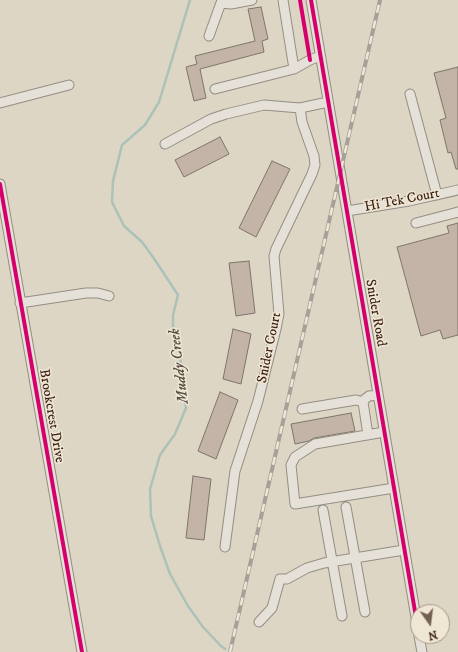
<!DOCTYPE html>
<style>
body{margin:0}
#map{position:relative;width:458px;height:652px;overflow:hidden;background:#ddd6c5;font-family:"IM FELL DW Pica",serif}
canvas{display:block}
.north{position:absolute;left:410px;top:604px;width:40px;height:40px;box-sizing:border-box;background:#efe6d3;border:1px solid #a79787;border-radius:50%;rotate:166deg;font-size:11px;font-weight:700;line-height:16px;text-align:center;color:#3b2015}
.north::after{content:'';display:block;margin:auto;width:14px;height:18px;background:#746053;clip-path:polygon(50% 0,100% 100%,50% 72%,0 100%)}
</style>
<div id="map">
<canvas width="458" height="652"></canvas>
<div class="north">N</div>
</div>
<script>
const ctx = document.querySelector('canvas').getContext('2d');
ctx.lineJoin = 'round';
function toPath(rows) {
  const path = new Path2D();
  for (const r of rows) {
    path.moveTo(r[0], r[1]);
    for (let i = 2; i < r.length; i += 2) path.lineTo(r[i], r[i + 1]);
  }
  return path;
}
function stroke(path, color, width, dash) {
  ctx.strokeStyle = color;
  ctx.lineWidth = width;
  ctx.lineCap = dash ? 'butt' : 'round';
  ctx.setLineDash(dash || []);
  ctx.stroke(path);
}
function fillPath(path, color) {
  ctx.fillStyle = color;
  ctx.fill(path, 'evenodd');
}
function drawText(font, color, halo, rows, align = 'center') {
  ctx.font = font + ' "IM FELL DW Pica",serif';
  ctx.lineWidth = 3;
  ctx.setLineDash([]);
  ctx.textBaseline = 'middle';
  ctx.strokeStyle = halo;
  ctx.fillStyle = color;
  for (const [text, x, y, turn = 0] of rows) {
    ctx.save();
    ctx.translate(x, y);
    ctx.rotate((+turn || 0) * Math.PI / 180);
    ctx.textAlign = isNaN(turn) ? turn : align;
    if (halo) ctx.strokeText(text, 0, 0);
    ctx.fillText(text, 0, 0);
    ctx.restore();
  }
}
stroke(toPath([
 [190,0,159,102,145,125,122,145,113,181,112,202,124,226,142,242,153,257,178,295,173,315,173,331,179,347,186,408,175,434,160,455,150,489,151,516,160,546,170,574,188,606,203,627,221,646,225,649]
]), '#acc2b9', 2.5);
const building = toPath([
 [261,7,268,39,262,41,264,52,200,69,206,98,194,101,186,67,197,64,195,56,255,41,248,9,261,7],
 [458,67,458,169,456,169,451,152,448,153,440,120,446,118,434,73,458,67],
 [220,137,229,154,184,177,175,160,220,137],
 [272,161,290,169,256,237,239,228,272,161],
 [458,223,458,335,443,339,440,330,421,336,397,247,449,233,447,226,458,223],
 [249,261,255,313,236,316,229,263,249,261],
 [233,329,251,334,241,384,223,379,233,329],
 [220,392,238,400,216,459,198,451,220,392],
 [351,413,355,431,314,438,309,441,295,444,291,424,351,413],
 [193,476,211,479,204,540,186,538,193,476]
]);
fillPath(building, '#c4b4a8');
stroke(building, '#7d756b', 1);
const minor = toPath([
 [283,0,294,69],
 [311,0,418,629],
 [221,3,231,4,252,0],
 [209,36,222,0],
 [215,89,294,69,310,60,320,56],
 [410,94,437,195],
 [0,103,69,85],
 [165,144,211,119,226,114,264,105,300,108,328,102],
 [0,184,82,652],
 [347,211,409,201,458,190],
 [416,223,458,212],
 [20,303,86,293,98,293,109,296],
 [302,409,356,400,363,402],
 [384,432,315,444,295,457,291,465,295,504,394,488],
 [368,435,363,402,365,399,369,396,378,395],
 [346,507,365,612],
 [323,510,342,616],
 [225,547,235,471,258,401,276,329,279,314,274,256,276,249,312,174,315,165,314,156,302,122,300,108],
 [259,622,272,608,280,579,287,579,307,568,324,563,404,550],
 [419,636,422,652]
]);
stroke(minor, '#948d82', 11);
stroke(minor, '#e5e1d9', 9);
const rail = toPath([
 [230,652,380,0]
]);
stroke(rail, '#a7a099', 4);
stroke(rail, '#efe6d3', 2.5, [8]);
stroke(toPath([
 [300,0,310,60],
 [311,0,418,629],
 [0,184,82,652]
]), '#d6006c', 4);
drawText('14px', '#3b2015', '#efe6d3', [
 ["Hi Tek Court",402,201,-11],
 ["Snider Road",375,313,80],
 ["Snider Court",270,348,-78],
 ["Brookcrest Drive",51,416,80]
]);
drawText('italic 15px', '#574e45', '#efe6d3', [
 ["Muddy Creek",180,366,-97]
]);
</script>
